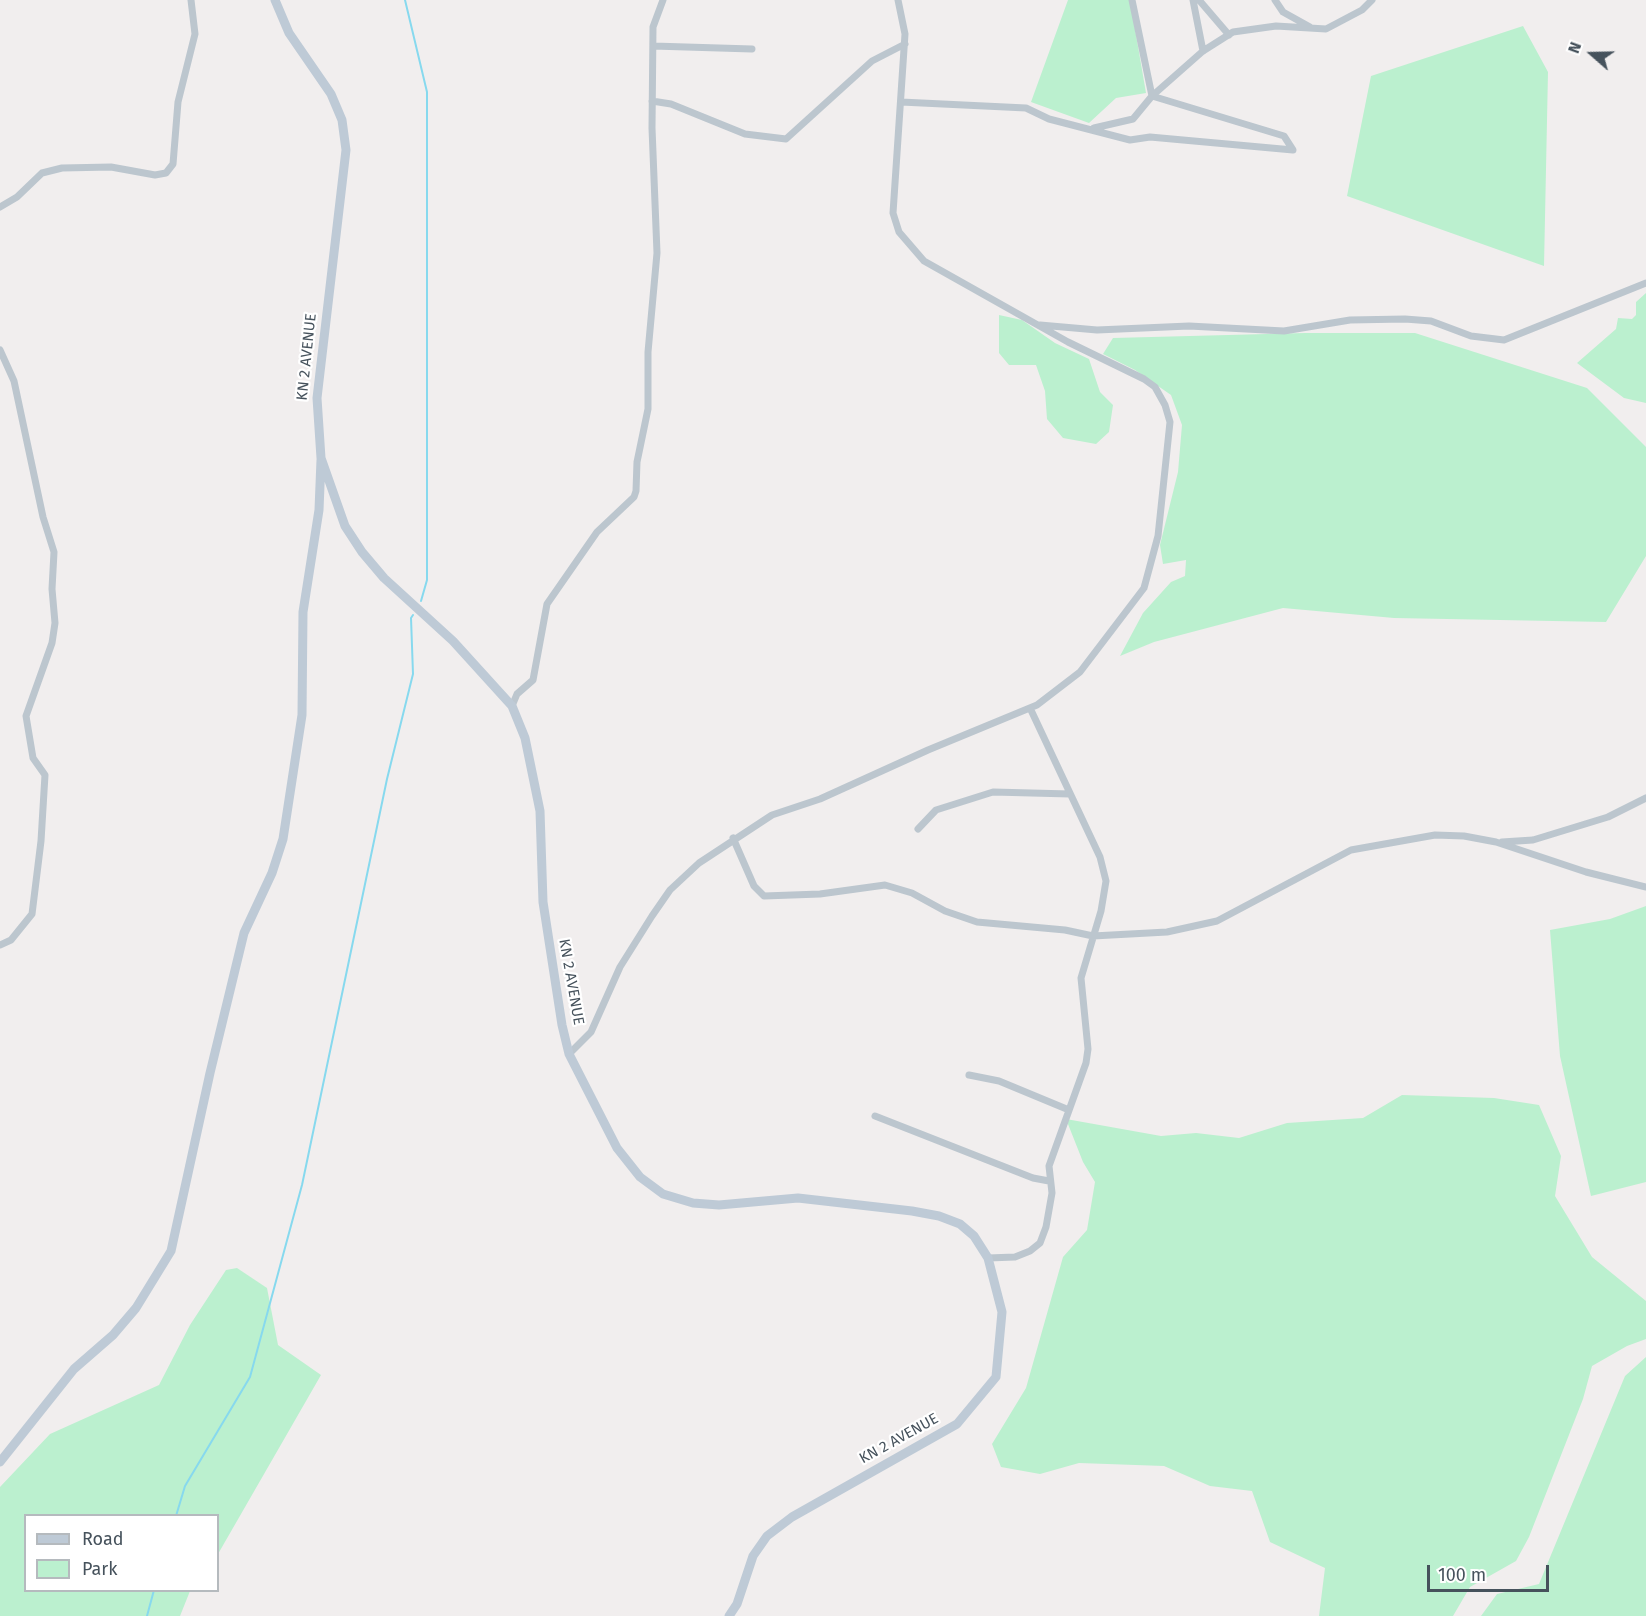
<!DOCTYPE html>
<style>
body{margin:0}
#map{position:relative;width:1646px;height:1616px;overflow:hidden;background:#f1eeee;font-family:"Fira Sans",sans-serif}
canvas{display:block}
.legend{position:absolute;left:24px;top:1514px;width:195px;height:78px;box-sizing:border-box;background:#fff;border:2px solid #b5babe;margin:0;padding:8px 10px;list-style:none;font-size:18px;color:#46525c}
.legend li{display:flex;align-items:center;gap:12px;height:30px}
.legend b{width:30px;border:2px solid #b5babe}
.north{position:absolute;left:1562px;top:24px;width:60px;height:60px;-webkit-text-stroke:4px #fff;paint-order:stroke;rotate:290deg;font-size:16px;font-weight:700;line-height:24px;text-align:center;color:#46525c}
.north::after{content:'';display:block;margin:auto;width:21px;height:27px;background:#46525c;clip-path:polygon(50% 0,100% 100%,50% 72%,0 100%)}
.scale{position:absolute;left:1427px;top:1565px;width:122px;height:27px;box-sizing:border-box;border:3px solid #46525c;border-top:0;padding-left:8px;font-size:18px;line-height:21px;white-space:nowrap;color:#46525c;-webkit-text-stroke:4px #fff;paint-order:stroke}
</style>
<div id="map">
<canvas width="1646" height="1616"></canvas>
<ul class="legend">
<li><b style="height:8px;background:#becad6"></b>Road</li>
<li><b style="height:16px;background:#bbf0cf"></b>Park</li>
</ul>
<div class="north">N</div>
<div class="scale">100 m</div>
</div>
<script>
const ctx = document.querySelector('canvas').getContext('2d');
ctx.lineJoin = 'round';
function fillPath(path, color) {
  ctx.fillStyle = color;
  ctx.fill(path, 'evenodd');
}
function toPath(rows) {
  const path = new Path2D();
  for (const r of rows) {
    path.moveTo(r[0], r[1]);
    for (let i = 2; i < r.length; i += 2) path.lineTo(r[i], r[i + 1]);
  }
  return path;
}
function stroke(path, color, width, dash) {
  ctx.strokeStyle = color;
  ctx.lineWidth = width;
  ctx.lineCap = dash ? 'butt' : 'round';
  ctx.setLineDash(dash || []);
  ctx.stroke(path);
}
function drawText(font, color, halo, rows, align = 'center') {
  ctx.font = font + ' "Fira Sans",sans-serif';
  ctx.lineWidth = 4.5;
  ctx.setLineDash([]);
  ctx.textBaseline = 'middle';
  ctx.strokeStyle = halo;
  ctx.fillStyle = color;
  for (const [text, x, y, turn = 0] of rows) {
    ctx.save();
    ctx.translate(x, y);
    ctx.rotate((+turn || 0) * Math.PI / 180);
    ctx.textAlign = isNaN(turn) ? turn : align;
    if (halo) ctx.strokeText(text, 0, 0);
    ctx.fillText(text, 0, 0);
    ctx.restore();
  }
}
fillPath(toPath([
 [1068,0,1130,0,1146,93,1116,98,1089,123,1031,102],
 [1523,26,1548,72,1544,266,1347,196,1371,76],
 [1646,293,1646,403,1624,398,1577,363,1616,329,1618,318,1632,319,1636,315,1636,302],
 [999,315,1022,320,1055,343,1089,359,1100,392,1113,405,1109,432,1096,444,1063,438,1047,419,1045,391,1036,365,1009,365,999,353],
 [1305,333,1415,333,1587,388,1646,447,1646,556,1606,622,1394,618,1283,608,1154,642,1120,656,1143,613,1171,582,1185,576,1186,560,1163,564,1160,545,1178,472,1182,425,1171,395,1135,370,1103,354,1113,338],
 [1646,906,1646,1182,1591,1196,1560,1056,1550,930,1610,919],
 [1402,1095,1494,1098,1539,1105,1561,1156,1555,1196,1592,1257,1646,1301,1646,1339,1627,1346,1592,1366,1583,1399,1529,1537,1516,1561,1470,1587,1453,1616,1319,1616,1325,1568,1270,1542,1252,1491,1210,1486,1164,1466,1079,1463,1040,1474,1001,1467,992,1444,1026,1388,1063,1257,1087,1230,1095,1182,1083,1162,1066,1119,1161,1136,1196,1133,1239,1138,1287,1123,1363,1118],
 [237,1268,267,1288,278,1345,321,1375,218,1554,218,1516,26,1516,26,1590,190,1591,180,1616,0,1616,0,1487,50,1434,159,1385,190,1325,226,1270],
 [1646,1357,1646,1616,1481,1616,1497,1594,1539,1584,1625,1376]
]), '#bbf0cf');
stroke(toPath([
 [405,0,427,92,427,580,421,601],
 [176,1516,185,1486,250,1377,302,1185,387,779,413,674,411,618,413,615],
 [147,1616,154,1590]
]), '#87d9ee', 2);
stroke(toPath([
 [1193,0,1203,51],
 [1199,0,1229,35],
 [1275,0,1283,12,1310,27],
 [653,46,752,49],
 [652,101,671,104,745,134,786,139,872,61,905,44],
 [901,102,1026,108,1049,119,1130,140,1150,137,1293,150,1284,136,1152,96,1132,0],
 [1094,128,1133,119,1152,96,1203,51,1233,32,1276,26,1326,29,1362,10,1372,0],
 [0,207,17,197,42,173,62,168,111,167,155,175,166,173,173,164,178,102,195,34,191,0],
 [1040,325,1097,330,1189,326,1284,331,1350,320,1405,319,1431,321,1471,336,1504,340,1646,283],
 [0,350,14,381,43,517,54,552,52,589,55,623,52,643,26,716,33,758,45,775,41,841,32,914,11,940,0,945],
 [512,706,517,694,533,680,547,604,597,532,634,497,636,491,637,462,648,409,648,352,657,253,652,128,653,27,663,0],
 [918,829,936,810,993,792,1070,794],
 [733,838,754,886,764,896,820,894,885,885,912,893,945,911,977,922,1065,930,1093,936,1167,932,1217,921,1351,850,1435,835,1464,836,1496,842,1586,872,1646,887],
 [1502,842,1533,840,1608,817,1646,798],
 [569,1054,591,1032,620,967,652,916,670,890,699,863,772,815,820,799,928,750,1037,705,1080,672,1144,588,1158,536,1170,422,1165,405,1155,387,1144,379,1068,342,924,261,899,232,893,213,905,34,898,0],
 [969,1075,999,1081,1069,1110],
 [875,1116,1033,1178,1049,1181],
 [988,1258,1015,1257,1030,1251,1040,1243,1046,1227,1052,1193,1049,1166,1086,1063,1088,1049,1081,978,1101,911,1106,881,1100,857,1030,708]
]), '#bcc6ce', 7);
stroke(toPath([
 [275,0,289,33,331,94,342,120,346,150,317,398,321,458,345,526,362,552,384,578,453,641,512,706,525,738,540,811,543,902,562,1025,569,1054,617,1148,640,1177,663,1194,693,1203,719,1205,798,1198,912,1211,939,1216,960,1224,974,1236,988,1258,1002,1312,996,1377,957,1424,792,1517,767,1536,753,1556,737,1604,729,1616],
 [0,1462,74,1369,113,1335,136,1308,171,1251,210,1073,244,933,272,873,283,839,302,715,303,612,319,510,321,460]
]), '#becad6', 9);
drawText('15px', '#46525c', '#fff', [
 ["KN 2 AVENUE",307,357,-84],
 ["KN 2 AVENUE",571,982,80],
 ["KN 2 AVENUE",899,1439,-29]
]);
</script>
